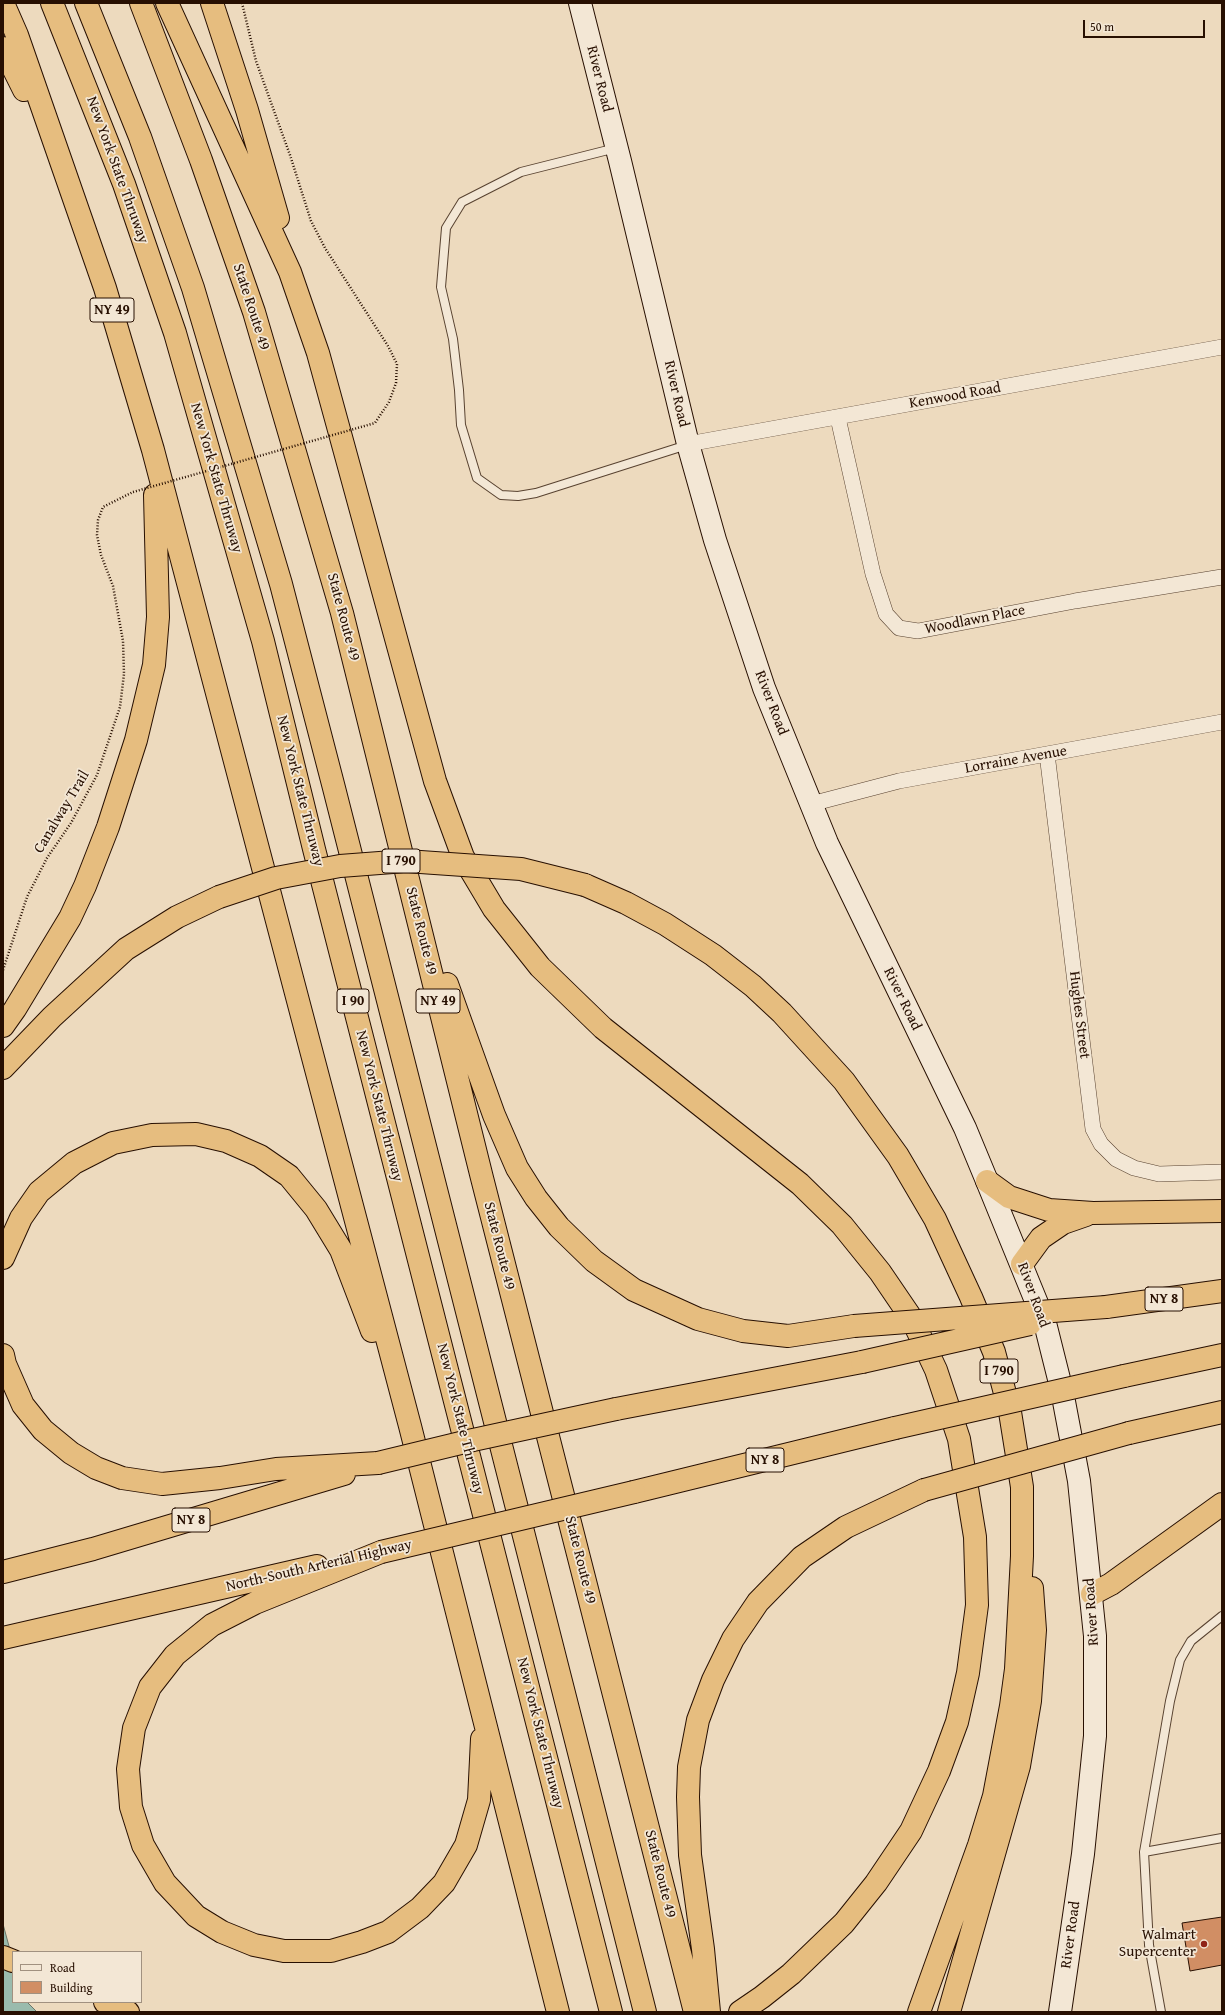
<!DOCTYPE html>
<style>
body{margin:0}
#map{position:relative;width:1225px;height:2015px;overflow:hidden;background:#eddabe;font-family:"Gentium Book Plus",serif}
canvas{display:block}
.frame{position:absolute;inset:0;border:4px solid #270f01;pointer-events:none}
.legend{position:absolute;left:12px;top:1951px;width:130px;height:52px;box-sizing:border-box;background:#f3e7d5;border:1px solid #a19180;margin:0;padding:5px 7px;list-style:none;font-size:12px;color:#270f01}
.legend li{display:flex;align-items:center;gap:8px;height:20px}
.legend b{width:20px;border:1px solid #a19180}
.scale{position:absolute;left:1083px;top:20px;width:122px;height:18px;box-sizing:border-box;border:2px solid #270f01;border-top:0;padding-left:5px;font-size:12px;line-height:14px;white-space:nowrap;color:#270f01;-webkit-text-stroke:3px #f3e7d5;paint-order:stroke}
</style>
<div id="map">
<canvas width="1225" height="2015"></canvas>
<div class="frame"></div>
<ul class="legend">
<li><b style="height:5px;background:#f3e7d5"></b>Road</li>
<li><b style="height:11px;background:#d18e64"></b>Building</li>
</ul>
<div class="scale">50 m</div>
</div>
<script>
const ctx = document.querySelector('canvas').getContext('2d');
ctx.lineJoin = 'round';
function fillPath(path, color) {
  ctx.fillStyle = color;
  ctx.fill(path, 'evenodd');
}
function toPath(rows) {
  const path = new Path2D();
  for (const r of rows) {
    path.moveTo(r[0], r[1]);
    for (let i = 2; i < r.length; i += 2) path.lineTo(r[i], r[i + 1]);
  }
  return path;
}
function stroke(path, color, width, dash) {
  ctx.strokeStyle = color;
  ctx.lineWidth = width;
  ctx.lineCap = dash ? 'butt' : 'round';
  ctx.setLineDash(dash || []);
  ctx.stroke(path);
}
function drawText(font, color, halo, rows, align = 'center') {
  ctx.font = font + ' "Gentium Book Plus",serif';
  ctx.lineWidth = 3.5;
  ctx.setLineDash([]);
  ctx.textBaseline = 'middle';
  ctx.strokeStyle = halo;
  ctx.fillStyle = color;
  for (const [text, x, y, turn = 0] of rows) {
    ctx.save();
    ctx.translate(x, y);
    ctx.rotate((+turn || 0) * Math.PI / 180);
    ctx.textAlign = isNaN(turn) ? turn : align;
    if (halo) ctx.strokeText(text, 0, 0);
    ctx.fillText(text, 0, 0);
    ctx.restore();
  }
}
const water = toPath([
 [3,1924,13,1961,13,2002,27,2002,37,2012,3,2012,3,1924]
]);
fillPath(water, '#9abbad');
stroke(water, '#6c7668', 1);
const building = toPath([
 [1222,1917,1222,1965,1190,1971,1182,1923,1222,1917]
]);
fillPath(building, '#d18e64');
stroke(building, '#270f01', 1);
const lane = toPath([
 [616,148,521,172,462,202,446,228,441,287,453,339,459,390,461,425,477,478,501,495,518,496,536,493,687,445],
 [1144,1852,1222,1838],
 [1161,2012,1149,1945,1144,1852,1170,1701,1180,1660,1191,1641,1222,1616]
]);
const street = toPath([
 [838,418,873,574,886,614,899,628,918,631,1075,601,1222,577],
 [688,444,1222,347],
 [1047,754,1093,1129,1101,1144,1116,1159,1134,1168,1159,1174,1222,1172],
 [811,804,899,781,1222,722]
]);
const secondary = toPath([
 [580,3,620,161,688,444,715,540,764,688,827,843,965,1128,987,1181,1045,1323,1062,1391,1079,1481,1095,1636,1095,1736,1083,1854,1060,2012]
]);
const highway = toPath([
 [3,3,17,35,105,288,153,450,410,1426,558,2012],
 [52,3,124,184,175,333,263,641,314,849,611,2012],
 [86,3,140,137,193,288,281,584,334,788,645,2012],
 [141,3,201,160,254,312,342,613,482,1178,695,2012],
 [167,3,290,272,318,353,435,781,463,857,494,909,540,967,603,1028,800,1184,842,1225,880,1272,912,1319,936,1370,959,1439,975,1537,977,1605,968,1673,957,1722,939,1771,911,1831,876,1883,844,1923,791,1974,762,1997,740,2012],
 [212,3,247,110,278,218],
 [3,48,24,90],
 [585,885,626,903,665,924,713,955,753,986,782,1013,844,1081,898,1156,935,1219,971,1297,994,1352,1010,1412,1022,1487,1022,1556,1016,1669,1011,1706,994,1796,979,1845,919,2012],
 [447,984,494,1115,517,1168,536,1198,559,1227,594,1261,634,1290,698,1319,743,1331,788,1336,854,1326],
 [3,1026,15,1009,70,918,85,886,108,827,136,740,154,665,158,617,155,495],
 [3,1068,52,1017,126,949,177,917,219,897],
 [987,1181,1009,1197,1049,1210,1093,1213,1222,1211],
 [3,1258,21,1218,39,1192,74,1163,113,1143,152,1135,196,1134,226,1141,260,1156,289,1176,316,1209,341,1250,372,1331],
 [1022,1264,1041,1238,1063,1223,1086,1215],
 [1106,1307,1222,1291],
 [3,1355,5,1364,23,1405,43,1430,71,1453,96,1468,122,1478,162,1484,220,1478,276,1469,378,1463],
 [1124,1376,1222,1355],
 [616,1409,862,1362],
 [1129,1433,1222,1412],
 [634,1492,895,1428],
 [381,1552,255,1603,212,1625,175,1655,150,1687,134,1728,128,1769,131,1807,143,1845,165,1883,196,1916,222,1932,254,1945,284,1951,331,1951,362,1942,388,1932,420,1908,444,1883,466,1845,479,1800,482,1739],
 [3,1572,93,1549,344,1474],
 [1092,1594,1111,1584,1222,1504],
 [3,1638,317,1566],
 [3,1957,13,1961],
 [105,2002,128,2012],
 [709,2012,703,1949,690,1855,688,1797,689,1767,698,1720,713,1680,733,1639,758,1602,802,1557,846,1527,924,1490],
 [949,2012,1019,1766,1030,1701,1035,1630,1032,1588]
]);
stroke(lane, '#584230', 10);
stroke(street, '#584230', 16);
stroke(secondary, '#270f01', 24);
stroke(highway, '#270f01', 24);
stroke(toPath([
 [242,3,256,61,290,155,311,221,325,248,388,346,397,364,396,383,389,402,375,423],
 [3,970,27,897,47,858,71,823,97,775,120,707,124,674,123,641,113,586,101,555,97,535,98,520,103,507,133,492]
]), '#270f01', 2.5, [1, 2]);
stroke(lane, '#f3e7d5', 8);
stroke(street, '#f3e7d5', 15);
stroke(secondary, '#f3e7d5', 22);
stroke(highway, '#e6bd7f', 22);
const highwayBridge = toPath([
 [219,897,276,878,340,866,406,861,521,869,585,885],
 [854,1326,1106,1307],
 [862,1362,1030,1324],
 [895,1428,1124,1376],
 [378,1463,473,1440,616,1409],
 [924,1490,1129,1433],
 [381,1552,634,1492]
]);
stroke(highwayBridge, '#270f01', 24, []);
stroke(toPath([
 [133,492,375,423]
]), '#270f01', 2.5, [1, 2]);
stroke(highwayBridge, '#e6bd7f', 22);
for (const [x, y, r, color] of [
 [1204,1944,4,"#8f2418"]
]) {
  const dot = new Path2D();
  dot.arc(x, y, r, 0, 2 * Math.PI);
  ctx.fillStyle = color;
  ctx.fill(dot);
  stroke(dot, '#f3e7d5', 1.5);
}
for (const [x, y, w] of [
 [112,310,44],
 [401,861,38],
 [353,1001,32],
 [438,1001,44],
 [1164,1299,38],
 [999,1371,38],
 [765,1460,38],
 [191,1520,38]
]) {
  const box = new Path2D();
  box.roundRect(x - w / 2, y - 12, w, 24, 3);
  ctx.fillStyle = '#f3e7d5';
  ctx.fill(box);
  stroke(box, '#270f01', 1);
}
drawText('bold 14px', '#270f01', null, [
 ["NY 49",112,310],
 ["I 790",401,861],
 ["I 90",353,1001],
 ["NY 49",438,1001],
 ["NY 8",1164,1299],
 ["I 790",999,1371],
 ["NY 8",765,1460],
 ["NY 8",191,1520]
]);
drawText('15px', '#270f01', '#f3e7d5', [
 ["River Road",599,79,76],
 ["New York State Thruway",117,170,70],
 ["State Route 49",251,307,72],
 ["River Road",676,394,77],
 ["Kenwood Road",955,396,-10],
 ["New York State Thruway",216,478,74],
 ["State Route 49",343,617,75],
 ["Woodlawn Place",975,620,-11],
 ["River Road",771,703,69],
 ["Lorraine Avenue",1016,760,-10],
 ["New York State Thruway",300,791,76],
 ["Canalway Trail",62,812,-59],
 ["State Route 49",421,931,76],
 ["River Road",902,999,64],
 ["Hughes Street",1079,1015,83],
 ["New York State Thruway",379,1106,76],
 ["State Route 49",499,1246,76],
 ["River Road",1033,1295,70],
 ["New York State Thruway",460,1419,76],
 ["State Route 49",580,1560,76],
 ["North-South Arterial Highway",319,1566,-13],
 ["River Road",1092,1612,-94],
 ["New York State Thruway",540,1733,76],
 ["State Route 49",660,1874,76],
 ["River Road",1071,1935,-82]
]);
drawText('15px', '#270f01', '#f3e7d5', [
 ["Walmart",1196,1935],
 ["Supercenter",1196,1952]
], 'right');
</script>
